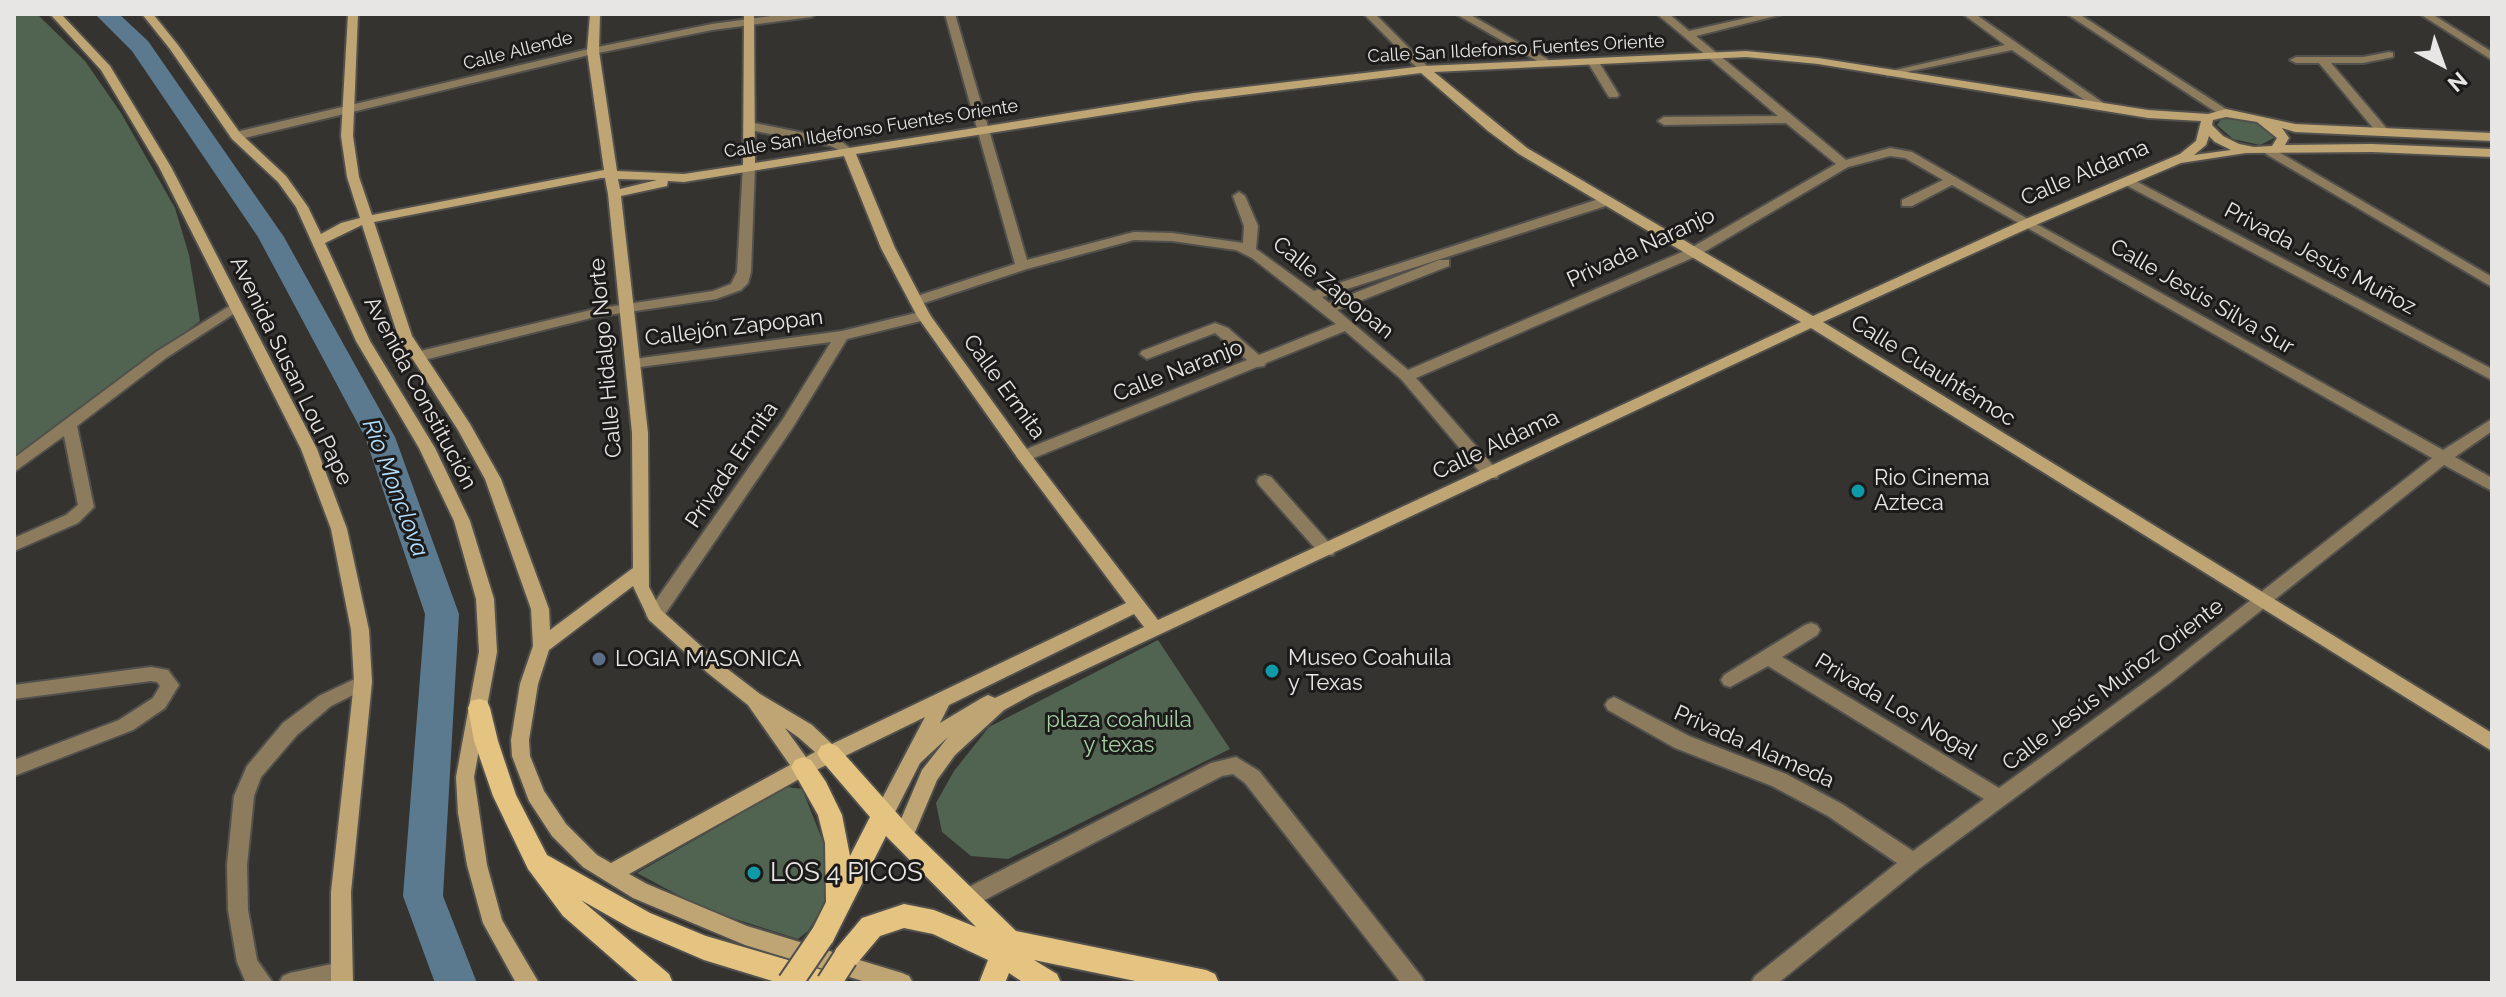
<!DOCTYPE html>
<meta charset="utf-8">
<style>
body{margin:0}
#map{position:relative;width:2506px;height:997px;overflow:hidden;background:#353330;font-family:Raleway,sans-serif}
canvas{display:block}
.frame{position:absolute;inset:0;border:16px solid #e7e6e4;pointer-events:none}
.north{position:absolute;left:2402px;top:24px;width:80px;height:80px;-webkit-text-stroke:6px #1c1b1a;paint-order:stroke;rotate:139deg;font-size:22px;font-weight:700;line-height:32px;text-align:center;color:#e7e6e4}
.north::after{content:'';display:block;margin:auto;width:28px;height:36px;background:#e7e6e4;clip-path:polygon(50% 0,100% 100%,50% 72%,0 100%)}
</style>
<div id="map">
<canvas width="2506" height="997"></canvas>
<div class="frame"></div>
<div class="north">N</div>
</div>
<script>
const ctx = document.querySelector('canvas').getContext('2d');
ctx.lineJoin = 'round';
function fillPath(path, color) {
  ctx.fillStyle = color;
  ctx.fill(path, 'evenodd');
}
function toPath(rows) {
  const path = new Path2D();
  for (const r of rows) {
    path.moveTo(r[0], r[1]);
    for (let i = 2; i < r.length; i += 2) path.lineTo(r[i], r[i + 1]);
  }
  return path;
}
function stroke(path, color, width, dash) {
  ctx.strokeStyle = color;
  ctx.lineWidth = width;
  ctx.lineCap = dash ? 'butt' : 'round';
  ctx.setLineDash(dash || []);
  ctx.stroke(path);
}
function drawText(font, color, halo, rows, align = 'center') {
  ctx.font = font + ' Raleway,sans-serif';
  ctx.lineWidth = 6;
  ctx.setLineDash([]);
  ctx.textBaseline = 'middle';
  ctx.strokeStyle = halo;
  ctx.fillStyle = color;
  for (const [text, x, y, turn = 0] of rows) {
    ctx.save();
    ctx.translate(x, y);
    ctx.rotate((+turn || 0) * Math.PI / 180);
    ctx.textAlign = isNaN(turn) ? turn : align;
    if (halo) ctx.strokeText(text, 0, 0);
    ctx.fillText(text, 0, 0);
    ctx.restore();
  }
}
fillPath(toPath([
 [14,14,37,14,85,61,121,113,175,208,189,255,200,321,14,462],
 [2229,117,2257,122,2274,134,2274,138,2260,145,2233,139,2217,125,2222,118],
 [1158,640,1230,749,1008,859,971,856,942,832,936,803,954,771,989,727],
 [787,787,802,789,824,844,827,879,825,904,808,931,798,939,704,909,637,873]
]), '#516451');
fillPath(toPath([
 [95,14,119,14,148,41,284,237,395,437,459,614,443,896,477,983,435,983,403,896,425,614,365,437,258,237,132,51,95,14]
]), '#5c7a8f');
const street = toPath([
 [786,14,816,14,811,17,712,30,593,54,236,140,230,136,236,132,593,48,712,24,786,14],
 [945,14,955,14,1027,260,1134,232,1172,233,1243,243,1244,226,1233,196,1239,192,1245,196,1258,226,1256,249,1314,291,1602,198,1612,198,1612,204,1322,297,1329,303,1439,260,1449,260,1449,266,1337,310,1408,370,1689,249,1836,164,1786,123,1664,125,1658,121,1664,117,1778,116,1657,14,1669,14,1689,31,1764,14,1783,14,1696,36,1846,160,1890,148,1912,152,2031,221,2443,450,2492,419,2492,431,2455,457,2492,478,2492,491,2444,465,2171,682,1920,868,1778,983,1751,983,1755,976,1897,863,1828,816,1772,786,1675,748,1608,710,1605,705,1608,700,1614,697,1620,700,1689,736,1786,774,1842,804,1913,851,1984,799,1768,666,1730,687,1724,685,1721,680,1724,675,1805,625,1811,623,1817,625,1820,630,1817,635,1782,657,1999,788,2159,672,2432,458,1952,185,1912,206,1902,206,1902,200,1943,180,1905,158,1890,156,1848,167,1699,255,1416,378,1497,470,1499,474,1497,478,1485,478,1401,379,1345,331,1266,363,1264,366,1257,367,1029,460,1019,460,1016,456,1019,452,1247,360,1215,333,1147,359,1140,354,1142,351,1215,323,1228,328,1259,355,1336,324,1252,258,1236,250,1172,241,1134,240,1027,269,921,304,911,304,909,301,911,298,1015,264,945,14],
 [1364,14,1375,14,1428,67,1428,71,1420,71,1364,14],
 [1456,14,1469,14,1554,63,1544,65,1456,14],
 [1963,14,1975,14,2109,107,2107,110,2099,110,2012,50,1887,76,1887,72,2005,45,1963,14],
 [2067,14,2079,14,2232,113,2230,116,2222,116,2067,14],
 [2420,14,2432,14,2492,52,2492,60,2420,14],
 [2389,52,2393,53,2393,57,2363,63,2331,63,2387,129,2387,135,2383,136,2379,135,2319,63,2296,63,2290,60,2296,57,2363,57,2389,52],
 [1589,59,1597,59,1619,95,1617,97,1609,97,1587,61,1589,59],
 [749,122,839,140,854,151,848,155,831,146,745,129,743,126,749,122],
 [2270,147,2492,277,2492,287,2266,154,2264,151,2270,147],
 [749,162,755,166,751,272,748,283,741,290,716,299,595,317,416,362,409,357,416,352,595,309,713,291,731,284,737,272,743,166,749,162],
 [2128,177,2492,369,2492,380,2124,184,2124,178,2128,177],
 [236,302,241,303,243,306,241,309,166,358,77,426,94,507,78,523,14,551,14,538,66,515,78,505,64,436,14,472,14,458,156,352,236,302],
 [924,311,929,313,931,316,929,319,847,339,793,427,661,620,649,620,646,615,649,610,783,419,831,342,632,368,625,363,627,360,842,331,924,311],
 [1265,475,1271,477,1333,547,1335,551,1333,555,1321,555,1259,485,1257,481,1259,477,1265,475],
 [151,667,168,670,179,685,165,708,133,730,14,776,14,760,119,720,153,698,160,686,157,682,151,681,14,699,14,685,151,667],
 [363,675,369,677,372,682,369,687,331,706,297,735,261,777,254,796,247,865,248,910,257,960,273,983,246,983,237,962,228,910,227,865,234,796,247,766,283,723,319,696,363,675],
 [1236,757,1259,771,1421,976,1425,983,1401,983,1245,783,1233,774,1222,776,971,907,964,909,957,907,954,900,957,893,1211,763,1236,757],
 [341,962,348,965,352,972,348,979,341,982,279,983,283,976,290,973,341,962]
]);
const secondary = toPath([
 [50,14,61,14,110,66,171,167,317,449,347,529,369,630,372,682,351,892,353,983,331,983,331,892,354,682,351,630,331,529,301,449,159,167,101,70,50,14],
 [142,14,153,14,178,45,240,133,286,176,308,207,321,234,341,223,360,218,347,177,341,136,348,14,358,14,353,136,359,177,372,215,604,170,587,51,590,14,600,14,599,51,617,171,684,174,743,165,744,14,754,14,755,163,1194,93,1424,66,1746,51,1818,58,2148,110,2208,114,2226,109,2295,124,2492,133,2492,141,2295,132,2282,128,2289,138,2285,145,2372,144,2492,149,2492,157,2372,152,2246,153,2181,163,2031,227,1823,322,2492,733,2492,751,1811,328,1033,694,1004,710,955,755,937,780,910,844,903,847,896,844,893,838,922,770,948,737,920,763,890,822,883,825,876,822,873,816,925,717,810,773,629,874,647,884,747,926,902,973,909,976,913,983,869,983,745,945,633,898,583,867,552,836,529,801,512,756,511,740,520,684,533,646,531,609,485,479,458,430,398,336,362,225,325,243,370,341,435,448,470,521,494,599,497,652,474,777,487,865,502,920,539,983,516,983,483,923,467,865,458,813,456,777,479,652,476,599,454,521,419,448,356,341,296,207,278,182,232,139,170,49,142,14],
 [1746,57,1818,64,2148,118,2201,121,2196,141,2180,154,2021,221,1813,316,1527,148,1434,72,1746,57],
 [1421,73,1488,131,1519,154,1801,322,1158,620,1029,452,930,315,895,248,856,154,1194,101,1421,73],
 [2226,117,2257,122,2277,138,2272,146,2254,147,2239,144,2223,136,2212,125,2213,120,2226,117],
 [2209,136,2215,142,2231,150,2194,155,2206,145,2209,136],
 [844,156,881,248,917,316,1019,460,1126,603,832,744,812,725,760,694,721,664,661,610,649,587,648,433,621,196,667,186,668,181,684,182,844,156],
 [601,178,605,178,608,194,632,433,633,568,550,630,549,609,501,479,470,424,412,336,374,222,601,178],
 [618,179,657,180,620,189,618,179],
 [633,586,649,620,709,674,748,705,790,765,611,863,597,855,566,824,544,791,530,756,529,740,538,684,549,650,633,586],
 [1134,614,1144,627,995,698,988,695,982,698,940,723,949,705,1134,614],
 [785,728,798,737,815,752,806,757,785,728]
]);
const primary = toPath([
 [479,699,487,701,490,708,498,741,516,795,547,855,650,913,706,936,822,970,831,974,835,983,779,983,704,960,632,929,581,900,669,974,673,983,640,983,563,916,528,869,493,796,474,741,468,708,471,701,479,699],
 [829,743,837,746,912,830,1016,931,1206,970,1215,974,1219,983,1145,983,1034,960,1057,974,1061,983,1024,983,1009,973,1005,983,979,983,988,960,933,934,904,928,880,936,854,967,845,970,836,967,832,958,836,949,862,918,904,904,934,910,976,927,886,836,831,945,822,948,813,945,809,936,826,902,825,843,818,815,791,767,795,760,803,757,811,760,826,782,842,815,850,856,870,817,821,760,817,753,821,746,829,743]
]);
stroke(street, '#51504d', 4);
stroke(secondary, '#51504d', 4);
stroke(primary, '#51504d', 4);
fillPath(street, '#8c7c5d');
fillPath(secondary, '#bea573');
fillPath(primary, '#e5c482');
const primaryBridge = toPath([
 [790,983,822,936],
 [829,983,845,958]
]);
stroke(primaryBridge, '#51504d', 28, []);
stroke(primaryBridge, '#e5c482', 24);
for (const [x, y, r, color] of [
 [1858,491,8,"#0f9aa8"],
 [599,659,8,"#5c6f8a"],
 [1272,671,8,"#0f9aa8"],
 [754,873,8,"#0f9aa8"]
]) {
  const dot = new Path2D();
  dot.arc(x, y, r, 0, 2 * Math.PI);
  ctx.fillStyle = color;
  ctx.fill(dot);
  stroke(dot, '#1c1b1a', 3);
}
drawText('18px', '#e7e6e4', '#1c1b1a', [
 ["Calle San Ildefonso Fuentes Oriente",1516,49,-3],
 ["Calle Allende",518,51,-14],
 ["Calle San Ildefonso Fuentes Oriente",871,129,-9]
]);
drawText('22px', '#e7e6e4', '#1c1b1a', [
 ["Calle Aldama",2085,173,-23],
 ["Privada Naranjo",1641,248,-25],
 ["Privada Jesús Muñoz",2320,259,28],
 ["Calle Zapopan",1333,288,39],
 ["Calle Jesús Silva Sur",2202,297,30],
 ["Callejón Zapopan",734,328,-7],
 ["Calle Hidalgo Norte",606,358,-95],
 ["Avenida Susan Lou Pape",291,371,64],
 ["Calle Naranjo",1178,371,-21],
 ["Calle Cuauhtémoc",1933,371,32],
 ["Calle Ermita",1004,387,54],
 ["Avenida Constitución",420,393,62],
 ["Calle Aldama",1496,445,-25],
 ["Privada Ermita",732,465,-56],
 ["Calle Jesús Muñoz Oriente",2113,685,-37],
 ["Privada Los Nogal",1896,707,31],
 ["Privada Alameda",1754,747,24]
]);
drawText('22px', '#e7e6e4', '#1c1b1a', [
 ["Rio Cinema",1874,478],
 ["Azteca",1874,503],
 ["Museo Coahuila",1288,658],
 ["y Texas",1288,683],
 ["LOGIA MASONICA",615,659]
], 'left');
drawText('22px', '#a5d1a5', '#1c1b1a', [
 ["plaza coahuila",1119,720],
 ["y texas",1119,745]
]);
drawText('italic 24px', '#b3ddfd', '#1c1b1a', [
 ["Río Monclova",395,488,69]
]);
drawText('26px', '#e7e6e4', '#1c1b1a', [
 ["LOS 4 PICOS",770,873]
], 'left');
</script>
